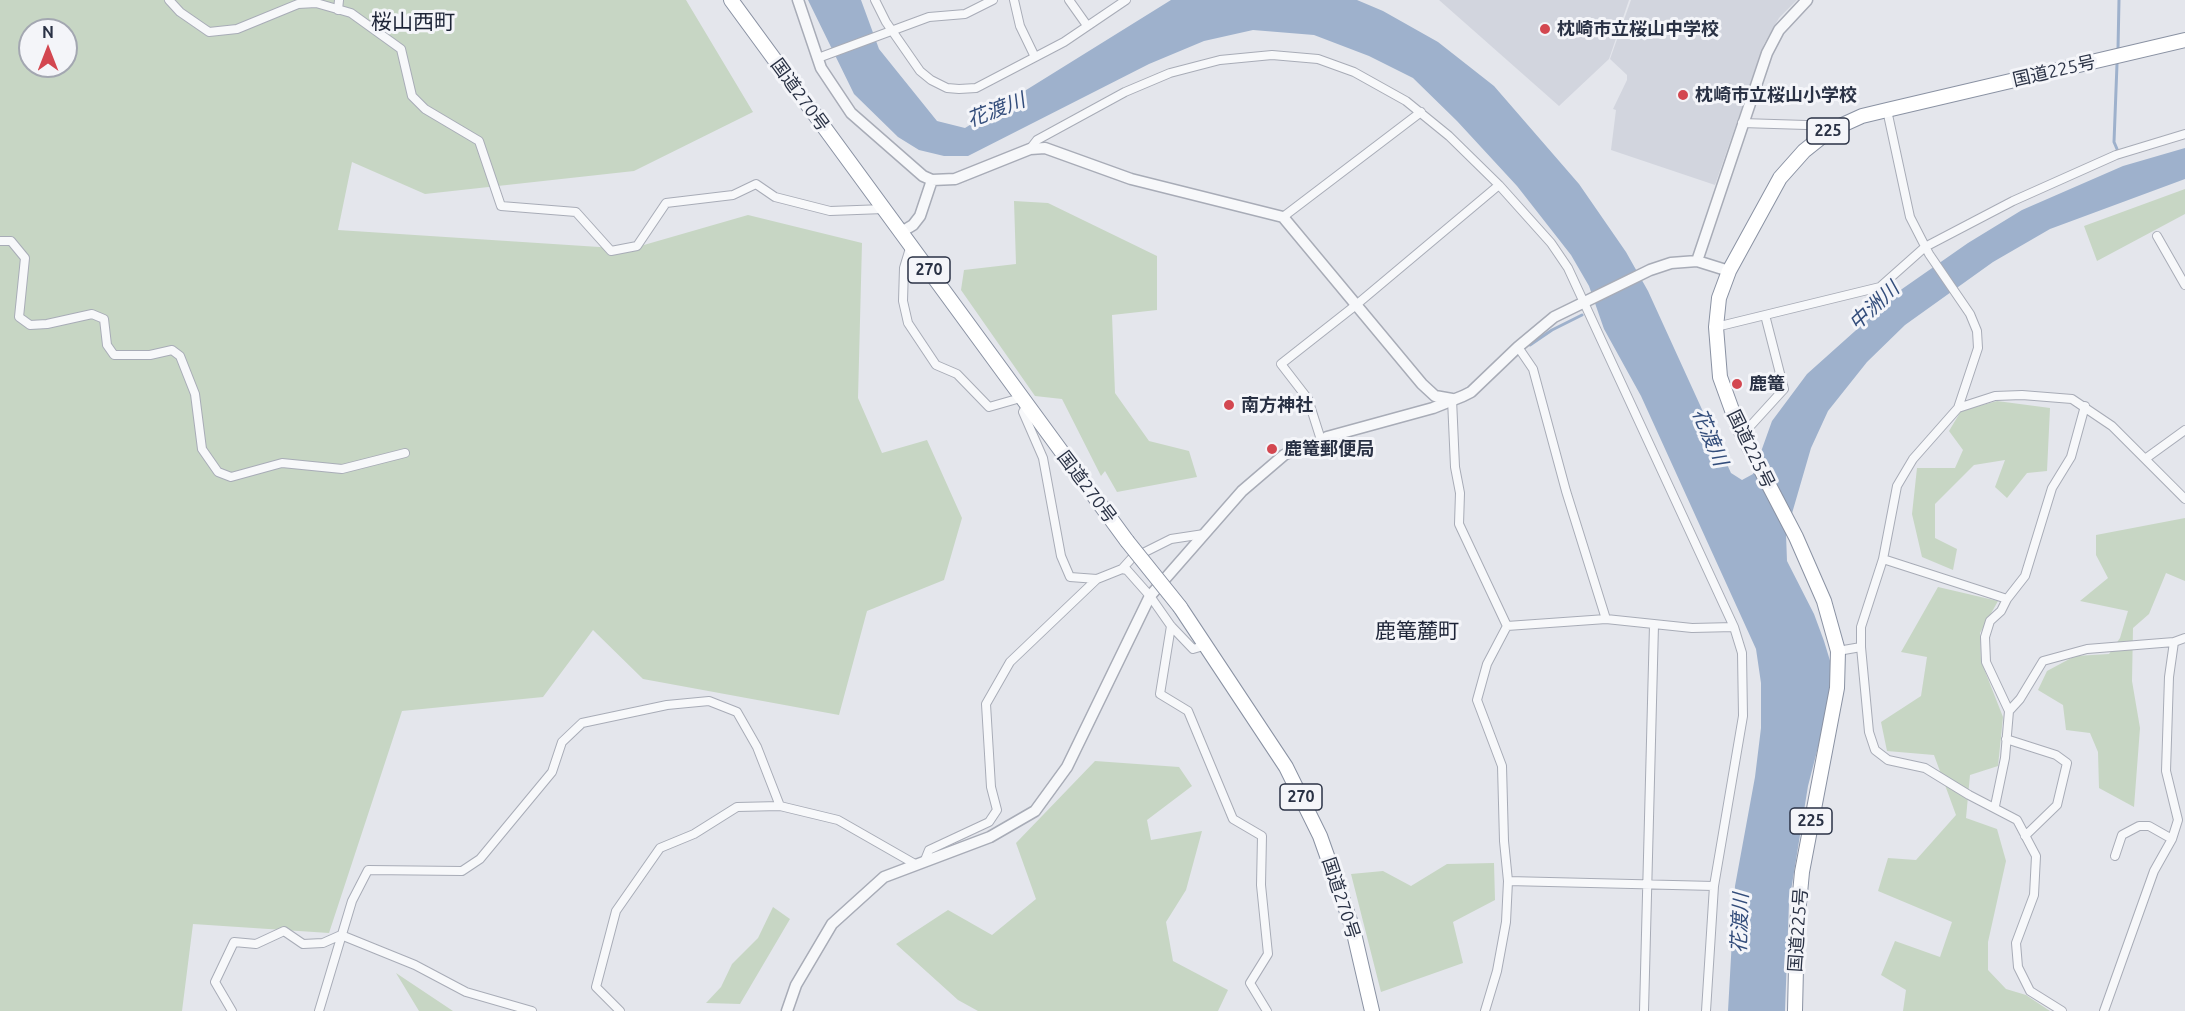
<!DOCTYPE html>
<meta charset="utf-8">
<style>
body{margin:0}
#map{position:relative;width:2185px;height:1011px;overflow:hidden;background:#e4e6ec;font-family:Ubuntu,sans-serif}
canvas{display:block}
.north{position:absolute;left:18px;top:18px;width:60px;height:60px;box-sizing:border-box;background:#f4f5f9;border:2px solid #a3a7b1;border-radius:50%;rotate:0deg;font-size:16px;font-weight:700;line-height:24px;text-align:center;color:#2a3245}
.north::after{content:'';display:block;margin:auto;width:21px;height:27px;background:#d34750;clip-path:polygon(50% 0,100% 100%,50% 72%,0 100%)}
</style>
<div id="map">
<canvas width="2185" height="1011"></canvas>
<div class="north">N</div>
</div>
<script>
const ctx = document.querySelector('canvas').getContext('2d');
ctx.lineJoin = 'round';
function fillPath(path, color) {
  ctx.fillStyle = color;
  ctx.fill(path, 'evenodd');
}
function toPath(rows) {
  const path = new Path2D();
  for (const r of rows) {
    path.moveTo(r[0], r[1]);
    for (let i = 2; i < r.length; i += 2) path.lineTo(r[i], r[i + 1]);
  }
  return path;
}
function stroke(path, color, width, dash) {
  ctx.strokeStyle = color;
  ctx.lineWidth = width;
  ctx.lineCap = dash ? 'butt' : 'round';
  ctx.setLineDash(dash || []);
  ctx.stroke(path);
}
function drawText(font, color, halo, rows, align = 'center') {
  ctx.font = font + ' Ubuntu,"Noto Sans JP",sans-serif';
  ctx.lineWidth = 6;
  ctx.setLineDash([]);
  ctx.textBaseline = 'middle';
  ctx.strokeStyle = halo;
  ctx.fillStyle = color;
  for (const [text, x, y, turn = 0] of rows) {
    ctx.save();
    ctx.translate(x, y);
    ctx.rotate((+turn || 0) * Math.PI / 180);
    ctx.textAlign = isNaN(turn) ? turn : align;
    if (halo) ctx.strokeText(text, 0, 0);
    ctx.fillText(text, 0, 0);
    ctx.restore();
  }
}
fillPath(toPath([
 [1439,0,1629,0,1609,59,1559,106],
 [1631,0,1797,0,1779,18,1764,44,1715,185,1611,150,1616,110,1613,109,1627,80,1627,75,1610,59]
]), '#d2d5de');
fillPath(toPath([
 [0,0,686,0,753,112,634,171,425,194,352,162,338,230,630,249,748,215,862,243,858,398,882,453,927,440,962,518,944,580,867,611,839,715,643,679,593,630,543,697,402,711,329,933,193,924,182,1011,0,1011],
 [30,30,66,30,66,66,30,66],
 [2185,189,2185,214,2097,261,2084,226],
 [1014,201,1048,203,1157,256,1157,310,1112,315,1115,393,1149,441,1189,451,1197,477,1117,492,1105,471,1101,476,1062,399,1035,396,961,290,964,270,1016,264],
 [1997,401,2050,408,2047,471,2027,473,2007,498,1995,487,2005,460,1974,465,1935,504,1935,538,1957,549,1953,570,1922,557,1912,514,1917,468,1955,468,1963,450,1949,431,1961,411],
 [2185,518,2185,581,2166,573,2149,614,2133,628,2132,681,2140,728,2134,807,2099,788,2098,752,2090,733,2066,730,2063,705,2038,690,2047,671,2075,656,2109,654,2120,638,2128,611,2080,601,2108,578,2096,555,2096,535],
 [1938,587,1998,601,1980,633,1981,661,2003,717,1998,766,1970,775,1966,818,1997,829,2006,861,1988,942,1988,970,2006,989,2026,995,2050,1011,1903,1011,1906,990,1881,975,1895,941,1940,957,1952,922,1878,891,1888,858,1916,860,1956,815,1934,755,1887,751,1881,722,1921,696,1927,657,1901,652],
 [1095,761,1179,767,1192,786,1147,820,1151,840,1202,831,1186,890,1166,922,1173,961,1228,990,1218,1011,978,1011,958,1000,896,944,948,910,992,935,1036,899,1016,843],
 [1494,863,1495,900,1453,922,1463,963,1381,992,1351,874,1383,871,1411,886,1447,864],
 [773,907,790,919,740,1004,706,1003,721,987,732,964,758,938],
 [396,973,453,1011,419,1011]
]), '#c7d6c4');
fillPath(toPath([
 [808,0,861,0,879,49,937,121,965,128,1171,0,1357,0,1383,11,1438,42,1494,86,1579,184,1626,252,1648,291,1731,473,1742,480,1753,474,1772,421,1807,374,1902,289,1968,243,2022,210,2123,166,2185,148,2185,179,2050,229,1993,262,1905,325,1867,362,1828,411,1811,448,1786,534,1787,561,1814,614,1824,641,1831,664,1832,693,1808,786,1789,903,1785,1011,1728,1011,1735,886,1755,777,1761,728,1761,683,1756,649,1641,396,1604,329,1589,286,1571,255,1517,186,1457,121,1413,78,1369,56,1314,35,1253,30,1204,41,1149,64,968,156,944,156,919,150,898,137,854,94]
]), '#9eb1cc');
stroke(toPath([
 [2118,49,2119,0],
 [2117,149,2114,142,2117,64],
 [1530,345,1552,330,1582,315]
]), '#9eb1cc', 3);
const minor = toPath([
 [169,0,180,12,209,32,237,29,298,4,316,3,351,13,401,49,412,96,425,109,479,141,501,206,576,212,611,251,637,246,666,203,733,195,756,184,775,197,830,211,884,209],
 [875,0,886,22,920,71,931,80,947,88,959,89,976,88,1064,42,1126,0],
 [1014,0,1020,26,1035,57],
 [1069,0,1086,24],
 [338,10,339,0],
 [818,58,929,17,965,14,993,0],
 [1887,110,1910,217,1929,254,1970,314,1977,331,1978,348,1958,408],
 [1742,123,1838,126],
 [1030,149,1037,140,1125,92,1170,73,1220,60,1272,55,1318,59,1354,72,1406,101,1449,136,1499,185,1551,243,1568,268,1734,627],
 [1283,217,1421,112],
 [2157,236,2185,285],
 [0,241,11,241,25,258,19,317,30,325,47,324,92,314,104,319,107,345,114,355,150,355,172,350,180,356,195,394,202,449,218,472,231,477,282,463,342,469,405,453],
 [911,245,904,268,903,301,908,323,936,365,957,374,989,407,1024,397],
 [1716,327,1880,287,1925,247,2013,201,2116,155,2185,134],
 [1518,347,1533,369,1566,491,1606,619],
 [1452,399,1455,467,1460,493,1459,524,1507,626,1487,664,1477,700,1502,766,1504,841,1508,881,1506,922,1497,971,1485,1011],
 [1028,403,1023,412,1043,458,1061,556,1070,577,1097,579],
 [1743,434,1784,389,1765,315],
 [1322,443,1308,399,1281,364,1356,305,1499,185],
 [2145,459,2185,430],
 [1883,559,2007,599,2001,611,1990,621,1985,637,1986,662,2009,711,2005,758,1995,806],
 [1122,569,1131,559,1171,539,1204,534],
 [2007,599,2025,576,2052,488,2071,457,2085,406],
 [1171,626,1160,694,1188,711,1233,819,1262,836,1261,885,1268,954,1250,983,1267,1011],
 [1507,626,1606,619,1692,628,1734,627,1742,653,1743,716,1714,886,1706,1011],
 [1861,647,1869,732,1875,750,1888,760,1925,768,1969,795,2017,820,2036,856,2034,895,2016,943,2018,967,2030,991,2062,1011],
 [1838,651,1861,647,1861,627,1883,559,1897,486,1913,459,1958,408,1995,396,2022,395,2072,399,2112,426,2185,499],
 [2009,711,2020,699,2043,661,2087,649,2174,642,2185,638],
 [2006,739,2056,755,2067,763,2057,805,2025,836],
 [2115,856,2122,835,2139,826,2149,826,2172,839],
 [925,860,929,850,989,822,997,810,991,787,986,704,1010,662,1097,579,1122,569,1127,570,1150,596,1171,626,1193,649,1207,645],
 [1508,881,1714,886],
 [232,1011,215,982,234,942,256,944,284,931,303,944,323,943,341,935,415,965,466,992,532,1011],
 [319,1011,352,901,368,870,462,871,480,859,552,772,562,742,582,723,667,705,709,701,737,712,757,747,780,806],
 [620,1011,596,987,616,911,660,848,694,834,737,807,780,806,838,820,915,864],
 [1644,1011,1654,625],
 [2104,1011,2154,871,2172,839,2178,820,2166,771,2169,677,2174,642]
]);
const tertiary = toPath([
 [798,0,821,68,851,113,923,176,932,180,955,179,1030,149,1045,148,1131,179,1283,217,1422,384,1435,396,1452,399],
 [903,231,913,225,920,216,932,180],
 [1697,261,1767,53,1779,30,1807,0],
 [787,1011,796,985,832,924,884,877,990,837,1035,811,1067,767,1150,596,1242,491,1284,455,1303,446,1322,443,1327,437,1433,408,1463,396,1471,392,1518,347,1554,317,1650,270,1671,263,1697,261,1729,271]
]);
const trunk = toPath([
 [731,0,1127,541],
 [1180,607,1286,767,1320,836,1353,929,1372,1011],
 [1795,1011,1797,925,1802,872,1837,688,1838,651,1824,601,1796,537,1737,424,1720,377,1716,327,1719,298,1729,271,1780,178,1804,151,1829,131,1862,116,1887,110,2185,40]
]);
stroke(minor, '#a8acb7', 10);
stroke(tertiary, '#a8acb7', 13);
stroke(trunk, '#8a92a3', 16);
stroke(minor, '#f7f8fa', 8);
stroke(tertiary, '#f7f8fa', 10);
stroke(trunk, '#fff', 14);
const trunkBridge = toPath([
 [1127,541,1180,607]
]);
stroke(trunkBridge, '#8a92a3', 16, []);
stroke(trunkBridge, '#fff', 14);
for (const [x, y, r, color] of [
 [1545,29,6,"#d34750"],
 [1683,95,6,"#d34750"],
 [1737,384,6,"#d34750"],
 [1229,405,6,"#d34750"],
 [1272,449,6,"#d34750"]
]) {
  const dot = new Path2D();
  dot.arc(x, y, r, 0, 2 * Math.PI);
  ctx.fillStyle = color;
  ctx.fill(dot);
  stroke(dot, '#f4f5f9', 2);
}
for (const [x, y, w] of [
 [1828,131,42],
 [929,270,42],
 [1301,797,42],
 [1811,821,42]
]) {
  const box = new Path2D();
  box.roundRect(x - w / 2, y - 13, w, 26, 4.5);
  ctx.fillStyle = '#f4f5f9';
  ctx.fill(box);
  stroke(box, '#2a3245', 1.5);
}
drawText('bold 16px', '#2a3245', null, [
 ["225",1828,131],
 ["270",929,270],
 ["270",1301,797],
 ["225",1811,821]
]);
drawText('bold 18px', '#2a3245', '#f4f5f9', [
 ["枕崎市立桜山中学校",1557,29],
 ["枕崎市立桜山小学校",1695,95],
 ["鹿篭",1749,384],
 ["南方神社",1241,405],
 ["鹿篭郵便局",1284,449]
], 'left');
drawText('18px', '#2a3245', '#f4f5f9', [
 ["国道225号",2054,71,-13],
 ["国道270号",800,95,54],
 ["国道225号",1751,449,64],
 ["国道270号",1087,487,53],
 ["国道270号",1341,898,72],
 ["国道225号",1798,930,-86]
]);
drawText('italic 20px', '#334d7b', '#f4f5f9', [
 ["花渡川",996,110,-21],
 ["中洲川",1874,306,-43],
 ["花渡川",1710,437,67],
 ["花渡川",1740,923,-88]
]);
drawText('21px', '#1c2336', '#f4f5f9', [
 ["桜山西町",413,22],
 ["鹿篭麓町",1417,631]
]);
</script>
